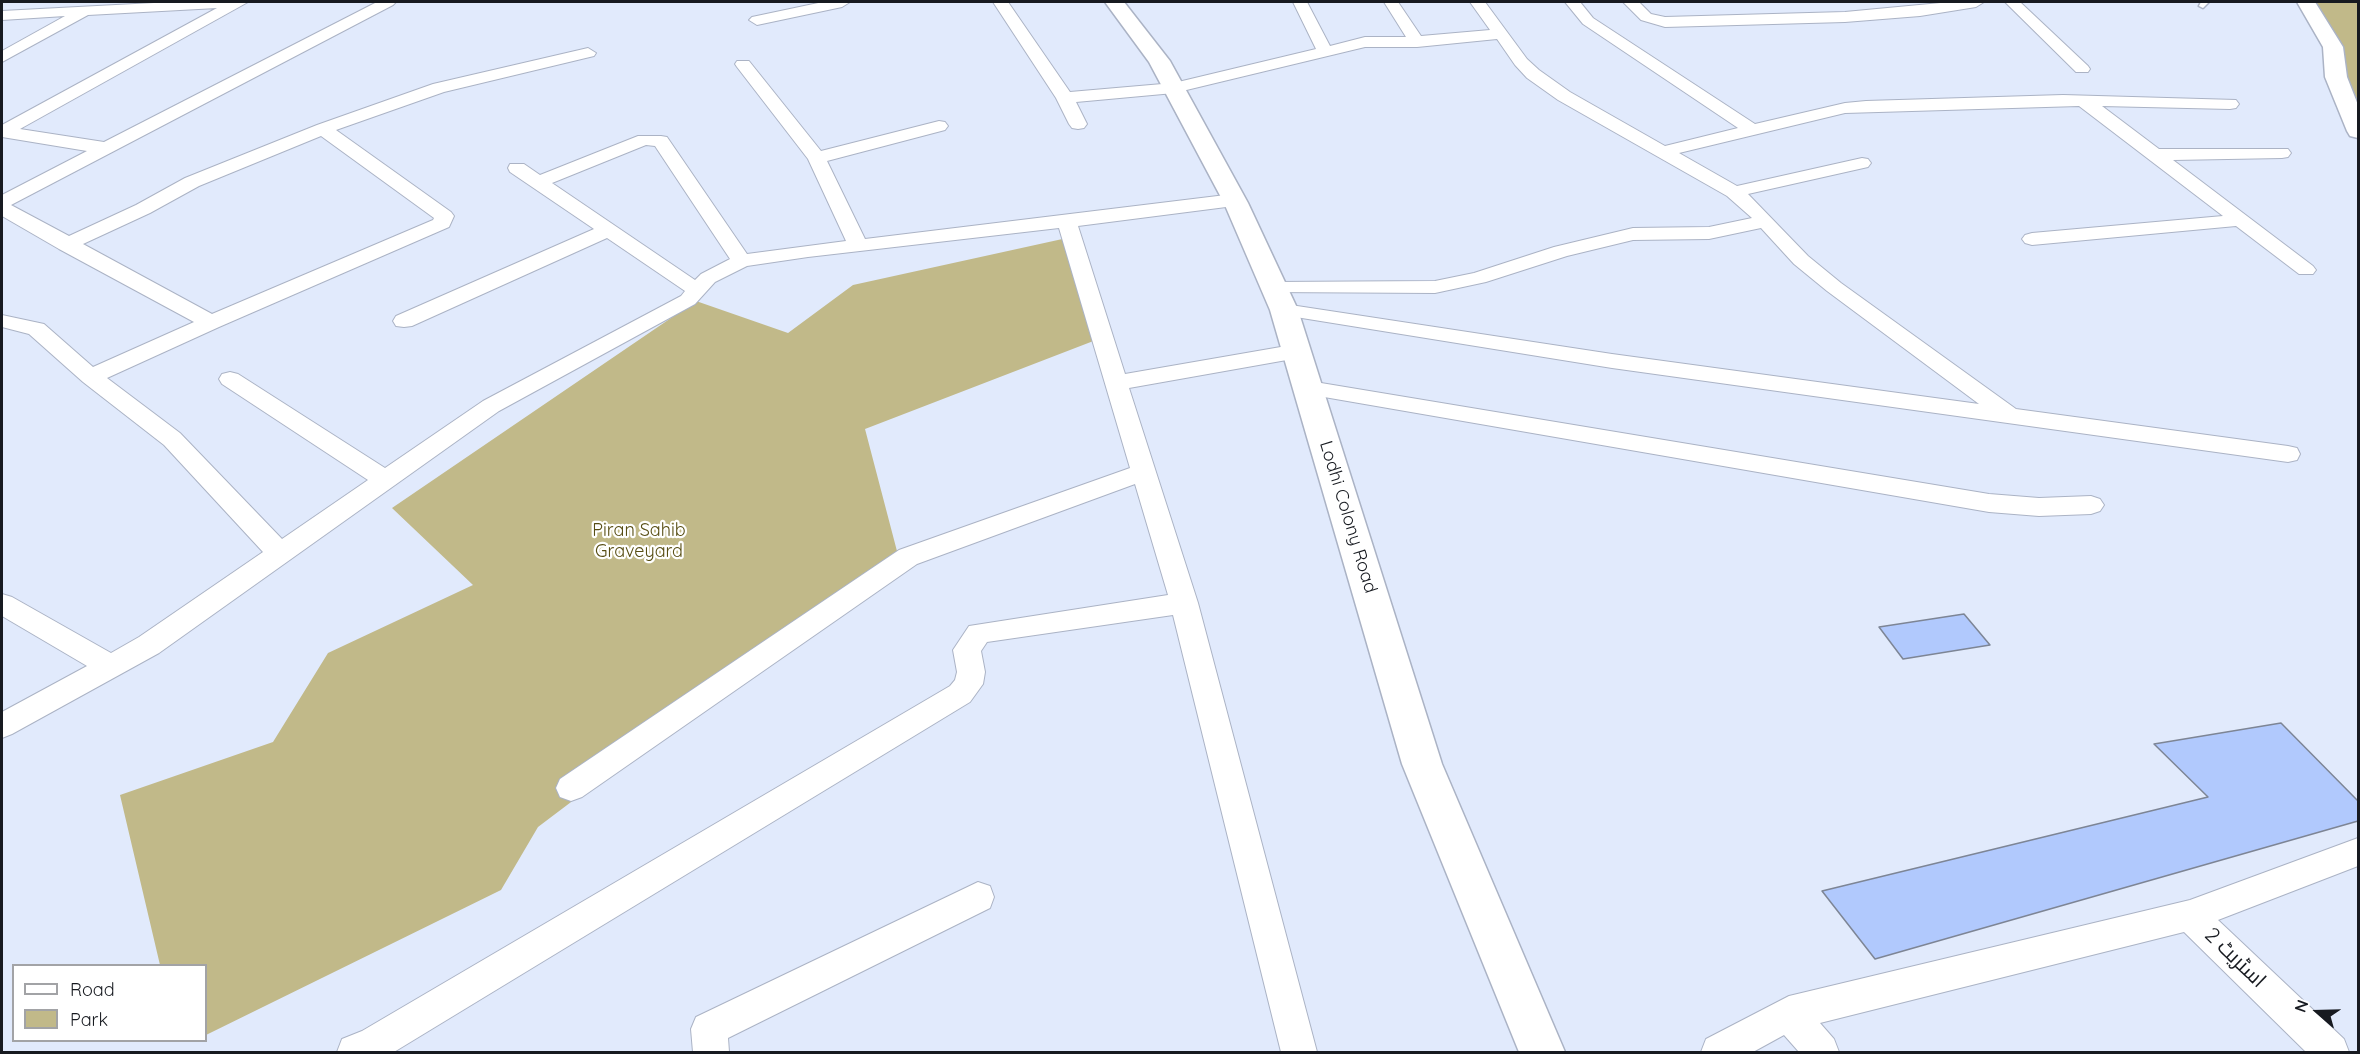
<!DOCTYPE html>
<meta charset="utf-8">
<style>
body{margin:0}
#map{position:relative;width:2360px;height:1054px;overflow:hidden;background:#e1eafc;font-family:Quicksand,sans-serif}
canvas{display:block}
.frame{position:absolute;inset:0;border:3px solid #171a20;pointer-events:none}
.legend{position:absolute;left:12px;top:964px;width:195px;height:78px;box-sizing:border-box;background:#fff;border:2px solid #a2a3a6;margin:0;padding:8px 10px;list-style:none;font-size:18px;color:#171a20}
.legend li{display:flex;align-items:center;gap:12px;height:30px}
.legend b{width:30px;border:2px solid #a2a3a6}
.north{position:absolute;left:2288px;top:982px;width:60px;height:60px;-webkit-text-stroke:4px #fff;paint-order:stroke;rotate:290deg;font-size:16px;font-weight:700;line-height:24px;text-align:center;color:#171a20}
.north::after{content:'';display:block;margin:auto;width:21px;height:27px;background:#171a20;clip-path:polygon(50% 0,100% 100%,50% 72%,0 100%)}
</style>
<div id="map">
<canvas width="2360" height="1054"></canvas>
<div class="frame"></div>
<ul class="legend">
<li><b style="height:8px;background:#fff"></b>Road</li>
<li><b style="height:16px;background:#c1b989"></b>Park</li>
</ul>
<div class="north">N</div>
</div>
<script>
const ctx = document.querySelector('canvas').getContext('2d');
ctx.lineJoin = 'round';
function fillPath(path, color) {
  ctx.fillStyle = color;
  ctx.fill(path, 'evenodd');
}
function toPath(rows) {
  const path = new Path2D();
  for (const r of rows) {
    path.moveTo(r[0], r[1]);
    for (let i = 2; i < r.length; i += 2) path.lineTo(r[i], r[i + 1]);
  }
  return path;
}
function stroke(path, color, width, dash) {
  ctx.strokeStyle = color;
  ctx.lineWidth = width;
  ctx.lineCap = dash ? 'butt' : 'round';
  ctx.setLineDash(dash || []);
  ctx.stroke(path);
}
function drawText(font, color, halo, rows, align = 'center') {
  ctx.font = font + ' Quicksand,Cairo,sans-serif';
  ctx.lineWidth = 4.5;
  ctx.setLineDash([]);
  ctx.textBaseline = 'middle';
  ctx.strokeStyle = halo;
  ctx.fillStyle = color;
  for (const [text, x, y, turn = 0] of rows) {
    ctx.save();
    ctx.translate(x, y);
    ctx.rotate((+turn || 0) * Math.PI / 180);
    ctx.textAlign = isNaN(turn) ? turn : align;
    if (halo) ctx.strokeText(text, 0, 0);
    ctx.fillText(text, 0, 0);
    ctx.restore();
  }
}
fillPath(toPath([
 [2312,2,2358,2,2358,118,2343,74,2342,53],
 [1067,238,1096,340,865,429,898,555,538,827,501,890,206,1035,206,966,160,965,120,795,273,742,328,653,473,585,392,508,696,301,788,333,853,285]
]), '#c1b989');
const building = toPath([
 [1964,614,1990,645,1903,659,1879,627,1964,614],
 [2281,723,2358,801,2358,821,1875,959,1822,891,2208,797,2154,744,2281,723]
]);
fillPath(building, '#b1c9fd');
stroke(building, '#7d8595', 1.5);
const lane = toPath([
 [2201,2,2209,2,2203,8,2199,6,2201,2]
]);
const street = toPath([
 [173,2,248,2,20,129,104,142,377,2,396,2,393,5,11,205,69,236,136,205,185,178,317,125,433,84,588,48,596,53,594,56,444,92,336,130,451,212,454,216,449,227,219,327,107,378,180,433,282,539,368,480,222,384,219,379,222,374,230,372,238,374,385,468,483,401,681,296,685,291,607,238,412,326,404,327,396,326,393,321,396,316,594,229,510,172,508,168,510,164,524,164,540,175,638,136,661,136,667,137,747,254,846,241,808,159,737,67,735,64,737,61,749,61,821,151,939,121,945,122,948,126,945,130,827,161,865,239,1234,194,1241,196,1244,200,1241,204,1234,206,1078,226,1125,374,1298,344,1306,346,1309,351,1306,356,1298,358,1129,388,1198,603,1317,1052,1281,1052,1173,615,987,642,981,651,985,672,983,684,970,702,394,1052,337,1052,342,1039,362,1031,950,686,955,680,957,672,953,650,969,626,1168,595,1135,484,917,564,582,797,571,801,560,797,556,788,560,779,899,550,1130,468,1059,228,808,257,747,266,715,282,695,304,499,411,159,653,12,734,2,738,2,712,87,666,2,616,2,594,12,597,111,653,139,637,263,552,164,445,83,382,29,334,2,327,2,315,44,324,93,367,194,322,59,249,2,216,2,195,87,151,2,137,2,125,217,8,88,15,2,62,2,51,65,16,2,20,2,11,173,2],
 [321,136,434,218,433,220,212,314,83,244,150,213,199,186,321,136],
 [646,145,655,146,730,259,701,274,695,280,552,183,646,145],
 [823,2,850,2,842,7,757,25,749,20,752,17,823,2],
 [993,2,1008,2,1070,92,1174,83,1316,49,1293,2,1307,2,1330,46,1365,37,1406,37,1384,2,1398,2,1421,36,1490,30,1470,2,1485,2,1527,59,1539,70,1570,92,1665,146,1738,128,1583,24,1565,2,1580,2,1593,18,1755,124,1845,103,1866,101,2063,95,2236,100,2239,104,2236,108,2230,109,2102,106,2159,149,2288,149,2291,153,2288,157,2282,158,2173,160,2313,266,2316,270,2313,274,2299,274,2236,226,2032,245,2025,243,2022,239,2025,235,2032,233,2223,216,2079,106,1845,113,1679,153,1737,186,1862,158,1868,159,1871,163,1868,167,1748,194,1808,256,1841,283,2016,409,2288,446,2297,448,2300,454,2297,460,2288,462,1612,368,1277,314,1273,310,1277,306,1284,304,1612,354,1979,404,1827,291,1794,264,1761,228,1709,239,1633,240,1567,256,1486,282,1435,293,1267,292,1264,288,1267,284,1274,282,1435,281,1474,273,1554,247,1633,228,1709,227,1752,218,1727,196,1558,100,1527,78,1515,65,1497,39,1417,47,1365,47,1174,93,1076,102,1087,124,1084,128,1078,129,1072,128,1069,124,1056,98,993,2],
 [1623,2,1639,2,1651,14,1665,17,1845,12,1951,2,1984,2,1976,7,1920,16,1845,22,1665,27,1641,20,1623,2],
 [2005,2,2020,2,2088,66,2090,69,2088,72,2076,72,2005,2],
 [1309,381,1989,494,2039,498,2091,496,2100,499,2104,505,2100,511,2091,514,2039,516,1989,512,1301,393,1298,388,1301,383,1309,381],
 [2358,838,2358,866,2218,920,2344,1039,2349,1052,2306,1052,2184,932,1820,1023,1834,1039,1839,1052,1799,1052,1784,1035,1753,1052,1701,1052,1706,1039,1789,996,2190,900,2358,838],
 [978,882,990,886,994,897,990,908,728,1038,729,1052,693,1052,691,1029,696,1017,978,882]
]);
const secondary = toPath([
 [1105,2,1124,2,1170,61,1248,203,1298,310,1442,764,1565,1052,1519,1052,1402,764,1270,310,1224,203,1149,62,1105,2],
 [2297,2,2315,2,2343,47,2347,77,2358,105,2358,138,2350,136,2347,131,2325,77,2323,47,2297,2]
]);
stroke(lane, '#abb3c5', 3);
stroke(street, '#abb3c5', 2);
stroke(secondary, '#abb3c5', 3);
fillPath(lane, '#fff');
fillPath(street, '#fff');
fillPath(secondary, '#fff');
drawText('18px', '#171a20', '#fff', [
 ["Lodhi Colony Road",1348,517,73]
]);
drawText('18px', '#574d13', '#fff', [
 ["Piran Sahib",639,531],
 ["Graveyard",639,552]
]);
drawText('21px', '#171a20', '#fff', [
 ["اسٹریٹ 2",2235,958,44]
]);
</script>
